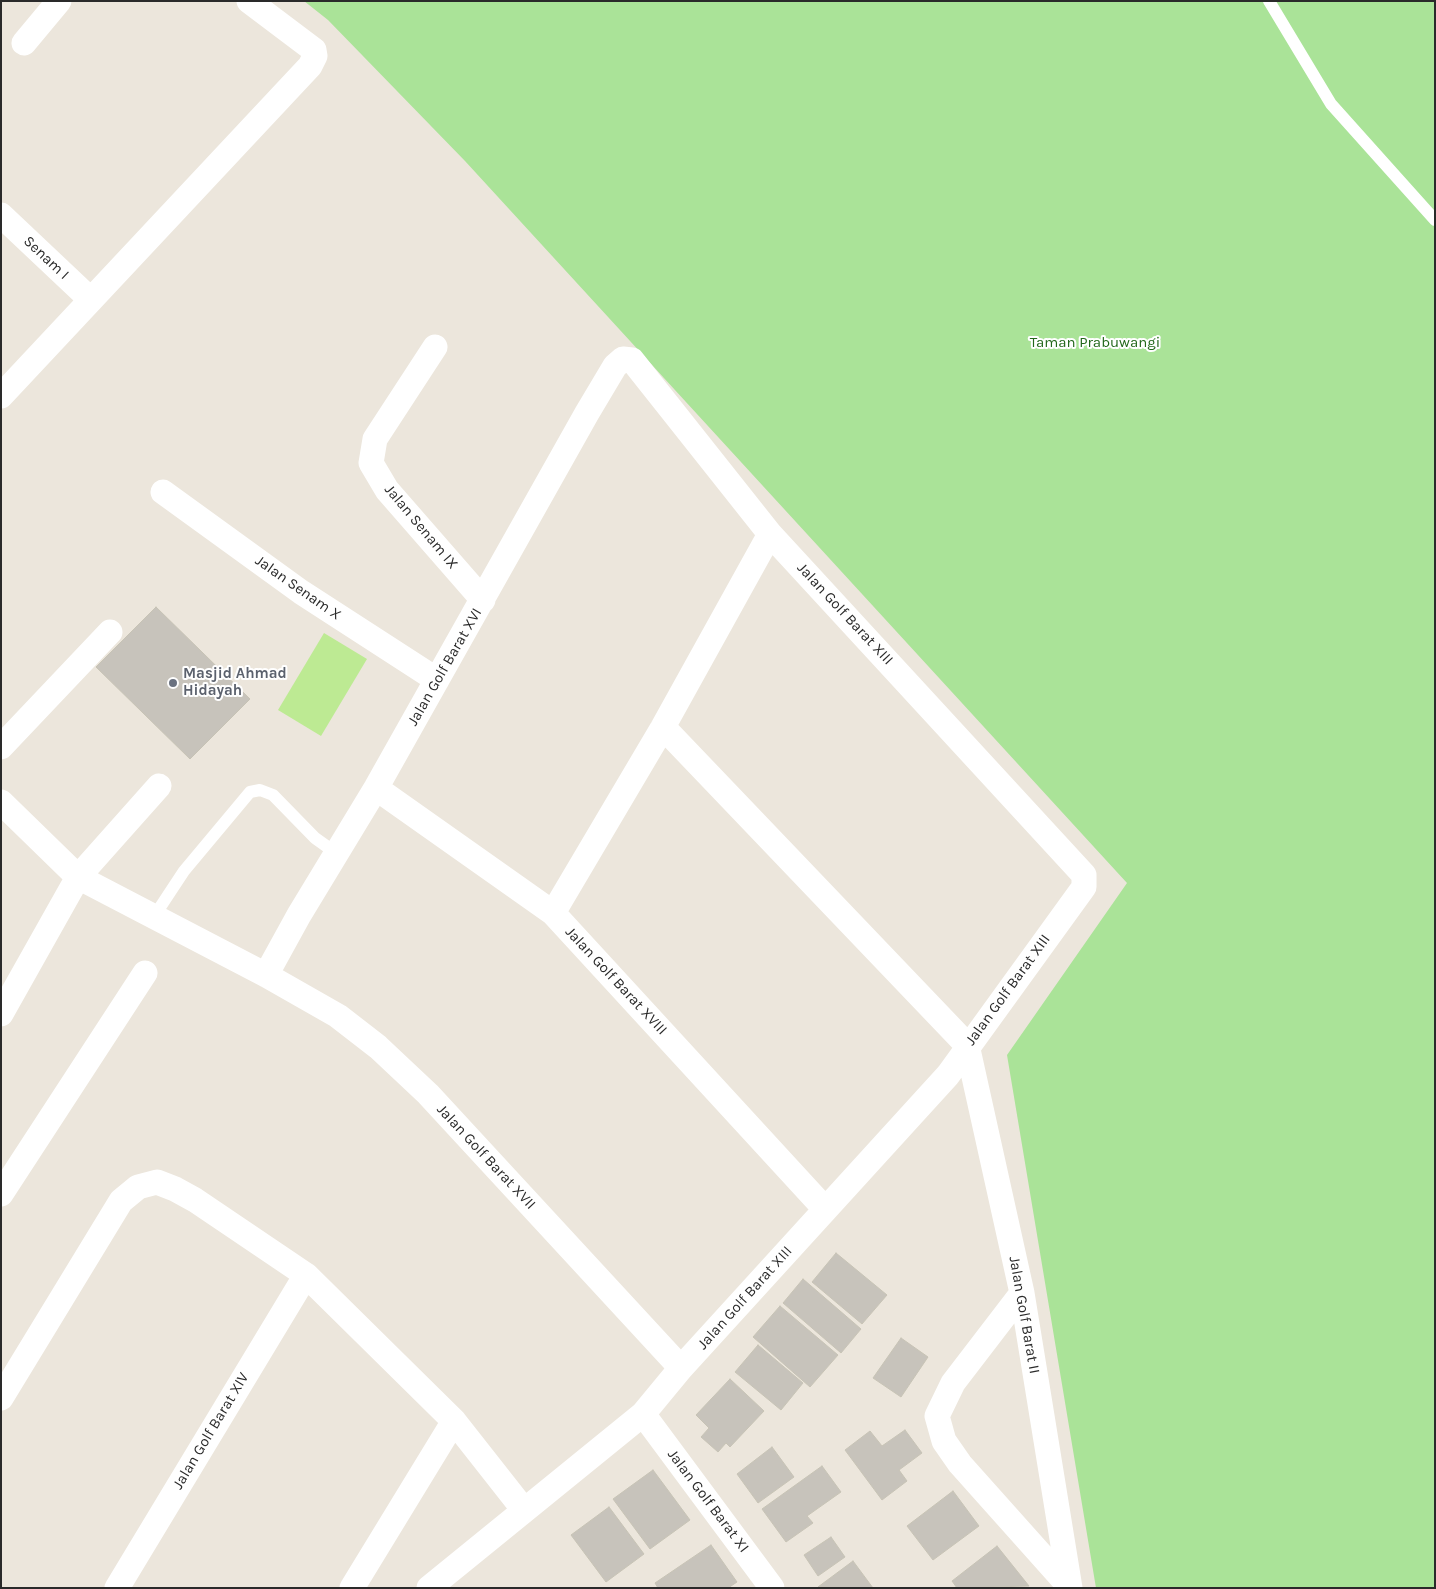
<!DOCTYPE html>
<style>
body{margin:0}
#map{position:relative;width:1436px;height:1589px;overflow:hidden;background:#ece6dc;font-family:Karla,sans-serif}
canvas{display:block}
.frame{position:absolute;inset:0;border:2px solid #2a2a2a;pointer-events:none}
</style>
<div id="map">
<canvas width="1436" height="1589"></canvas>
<div class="frame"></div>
</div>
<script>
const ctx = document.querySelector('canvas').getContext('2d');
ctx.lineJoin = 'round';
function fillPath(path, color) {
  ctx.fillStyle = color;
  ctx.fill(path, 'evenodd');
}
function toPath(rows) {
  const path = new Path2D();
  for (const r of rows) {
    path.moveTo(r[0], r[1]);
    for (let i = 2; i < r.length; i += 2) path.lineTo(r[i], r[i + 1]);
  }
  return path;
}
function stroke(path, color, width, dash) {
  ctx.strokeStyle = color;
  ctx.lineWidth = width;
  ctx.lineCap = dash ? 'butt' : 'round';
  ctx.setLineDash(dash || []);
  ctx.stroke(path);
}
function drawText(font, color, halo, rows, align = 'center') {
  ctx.font = font + ' Karla,sans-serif';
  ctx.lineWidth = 4;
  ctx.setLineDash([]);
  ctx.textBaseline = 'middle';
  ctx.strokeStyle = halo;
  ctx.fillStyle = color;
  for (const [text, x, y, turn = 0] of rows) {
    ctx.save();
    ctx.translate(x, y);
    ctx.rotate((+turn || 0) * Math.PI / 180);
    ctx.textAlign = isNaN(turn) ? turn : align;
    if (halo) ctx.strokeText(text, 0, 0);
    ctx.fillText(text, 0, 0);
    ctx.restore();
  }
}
fillPath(toPath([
 [304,1,1435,1,1435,1588,1096,1588,1007,1055,1127,883,465,161,328,20]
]), '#aae398');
fillPath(toPath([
 [324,633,367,659,321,736,278,710]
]), '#bdea93');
const building = toPath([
 [156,607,250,699,190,759,96,667,156,607],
 [836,1253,887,1295,862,1324,812,1282,836,1253],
 [803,1279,861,1329,841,1353,783,1303,803,1279],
 [780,1306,838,1355,810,1387,753,1337,780,1306],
 [901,1338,928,1357,901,1397,873,1378,901,1338],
 [758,1345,803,1383,781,1410,735,1372,758,1345],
 [730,1379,764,1411,730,1447,726,1443,718,1452,701,1437,709,1428,696,1415,730,1379],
 [905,1430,922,1453,899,1470,907,1481,882,1500,845,1450,870,1431,882,1446,905,1430],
 [772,1447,794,1477,758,1503,737,1474,772,1447],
 [822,1466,841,1492,807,1516,813,1523,786,1542,762,1509,822,1466],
 [653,1470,690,1520,650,1549,613,1499,653,1470],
 [953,1491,979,1526,933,1560,907,1526,953,1491],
 [609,1507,644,1554,606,1582,571,1535,609,1507],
 [831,1537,845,1557,818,1576,804,1555,831,1537],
 [711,1545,737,1582,728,1588,658,1588,655,1583,711,1545],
 [997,1546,1029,1586,957,1588,952,1581,997,1546],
 [853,1561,873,1588,818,1587,853,1561]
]);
fillPath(building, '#c7c3bb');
stroke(building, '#c7c3b5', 1);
stroke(toPath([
 [1269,1,1331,104,1435,220],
 [153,918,184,871,250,792,260,790,273,795,315,838,336,853]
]), '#fff', 12);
stroke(toPath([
 [24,43,59,1],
 [1,215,91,300],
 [435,347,375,439,371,463,387,490,483,600],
 [1,396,310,66,315,56,314,50,249,1],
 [163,492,301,592,437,680],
 [663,727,967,1045,1022,1293,1070,1588],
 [1,747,110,632],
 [376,788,553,913,825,1209],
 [1,802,78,877,266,975,338,1016,378,1047,428,1094,681,1368],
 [553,913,663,727,770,534],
 [266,975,299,915,376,788,587,413,615,366,623,359,632,360,770,534,1084,875,1084,887,948,1075,681,1368,643,1414,429,1588],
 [1,1014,78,877,159,786],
 [1,1194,145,973],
 [1022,1293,953,1383,937,1416,944,1441,960,1464,1069,1586],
 [1,1398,121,1201,138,1187,157,1182,175,1189,195,1200,306,1275,454,1421,524,1510],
 [643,1414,772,1588],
 [117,1588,306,1275],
 [352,1588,454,1421]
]), '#fff', 25);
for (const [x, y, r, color] of [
 [173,683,5,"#6b7280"]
]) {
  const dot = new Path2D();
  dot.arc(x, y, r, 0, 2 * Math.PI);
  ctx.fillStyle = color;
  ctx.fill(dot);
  stroke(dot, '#fff', 2);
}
drawText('15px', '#2a2a2a', '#fff', [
 ["Senam I",46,258,43],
 ["Jalan Senam IX",421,527,50],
 ["Jalan Senam X",298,588,35],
 ["Jalan Golf Barat XIII",845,614,47],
 ["Jalan Golf Barat XVI",445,667,-60],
 ["Jalan Golf Barat XVIII",616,981,47],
 ["Jalan Golf Barat XIII",1008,990,-54],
 ["Jalan Golf Barat XVII",486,1157,47],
 ["Jalan Golf Barat XIII",745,1298,-48],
 ["Jalan Golf Barat II",1024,1315,80],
 ["Jalan Golf Barat XIV",211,1431,-59],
 ["Jalan Golf Barat XI",708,1501,53]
]);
drawText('15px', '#22671a', '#fff', [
 ["Taman Prabuwangi",1095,343]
]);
drawText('bold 15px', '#5b616d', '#fff', [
 ["Masjid Ahmad",183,674],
 ["Hidayah",183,691]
], 'left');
</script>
